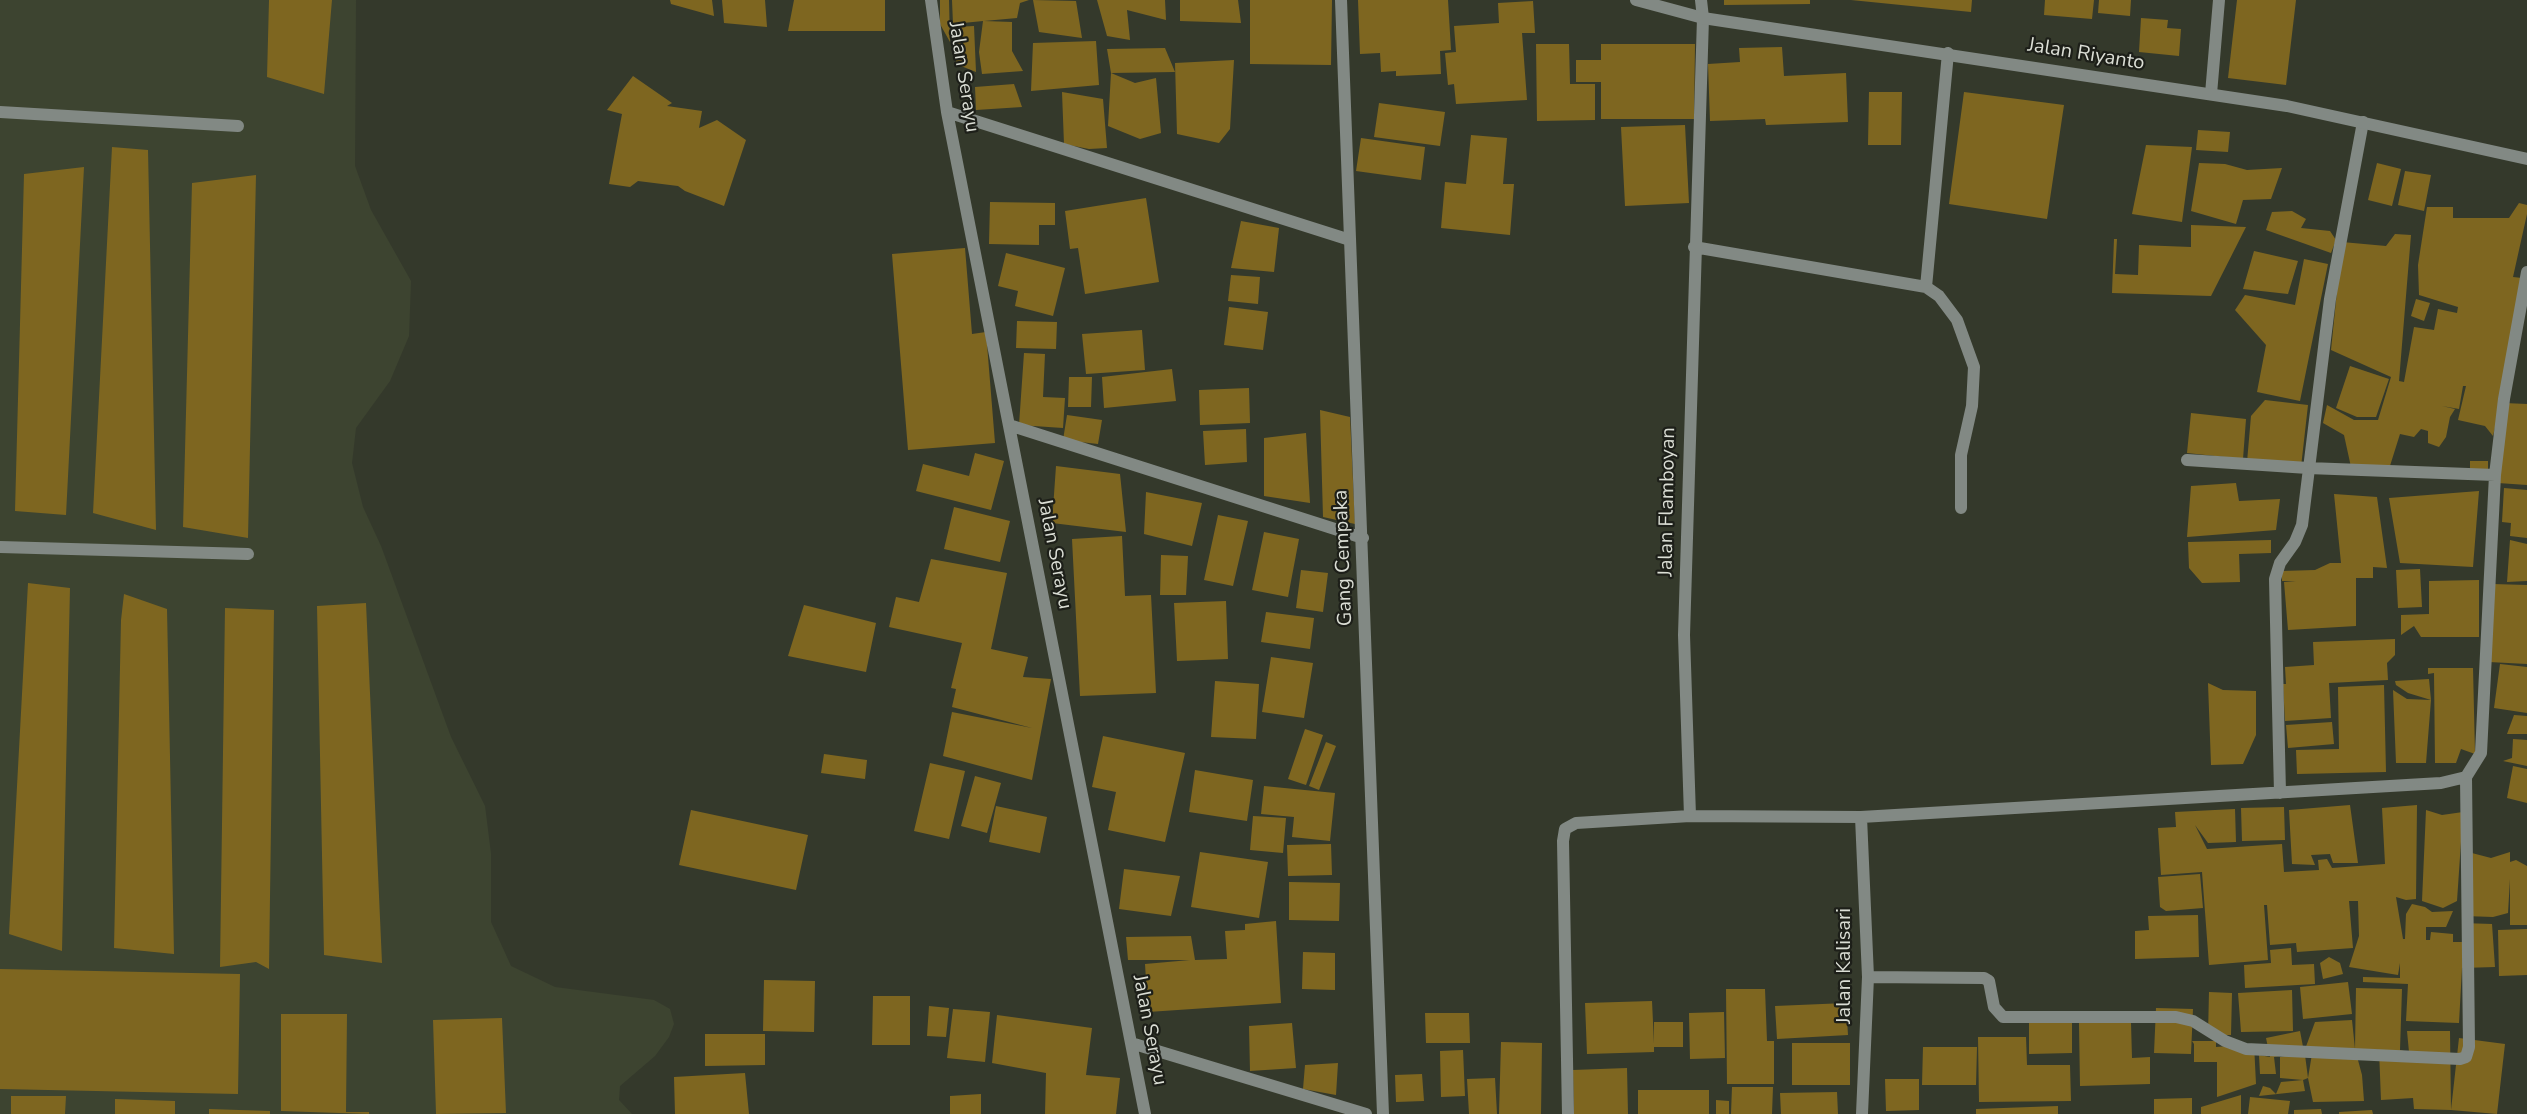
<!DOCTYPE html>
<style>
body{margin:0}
canvas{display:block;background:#34392b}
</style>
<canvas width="2527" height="1114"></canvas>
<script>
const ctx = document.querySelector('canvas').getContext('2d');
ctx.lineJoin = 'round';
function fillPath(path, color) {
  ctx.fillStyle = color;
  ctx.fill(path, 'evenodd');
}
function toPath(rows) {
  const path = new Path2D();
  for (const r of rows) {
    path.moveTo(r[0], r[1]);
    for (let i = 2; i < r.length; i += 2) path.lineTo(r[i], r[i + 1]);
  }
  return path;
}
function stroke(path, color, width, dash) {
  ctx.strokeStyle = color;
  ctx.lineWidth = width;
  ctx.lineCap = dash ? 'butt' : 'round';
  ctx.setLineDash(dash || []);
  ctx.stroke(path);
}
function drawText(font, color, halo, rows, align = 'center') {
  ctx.font = font + ' "Nunito Sans",sans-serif';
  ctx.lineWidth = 4.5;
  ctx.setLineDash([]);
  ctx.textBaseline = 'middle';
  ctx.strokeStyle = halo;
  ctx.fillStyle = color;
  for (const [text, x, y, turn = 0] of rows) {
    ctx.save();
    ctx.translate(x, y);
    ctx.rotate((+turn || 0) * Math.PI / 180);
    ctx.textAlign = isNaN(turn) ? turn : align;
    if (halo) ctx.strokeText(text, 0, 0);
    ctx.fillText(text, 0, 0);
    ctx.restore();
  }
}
fillPath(toPath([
 [0,0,356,0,355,166,371,210,411,281,409,336,390,381,356,428,352,463,363,507,381,546,451,737,485,806,491,854,491,922,511,966,555,987,654,1000,670,1009,674,1024,669,1037,655,1056,620,1086,619,1100,632,1114,0,1114]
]), '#3d4430');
fillPath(toPath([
 [269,0,332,0,324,94,267,77],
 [670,0,712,0,714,16,671,4],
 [722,0,765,0,767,27,724,23],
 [794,0,885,0,885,31,788,31],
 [940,0,949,0,950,42,940,24],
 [952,0,1029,0,1020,3,1017,18,984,21,1012,22,1012,51,1023,71,982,74,979,52,983,21,953,24],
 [1033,0,1076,1,1082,38,1039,32],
 [1097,0,1165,0,1166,20,1127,10,1130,40,1107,36],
 [1180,0,1238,0,1241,23,1180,21],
 [1250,0,1332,0,1331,65,1250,64],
 [1358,0,1448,0,1451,50,1440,51,1441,74,1396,76,1396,71,1381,72,1380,53,1360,54],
 [1724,0,1810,0,1810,4,1724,5],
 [1851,0,1972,0,1971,12],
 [2045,0,2094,0,2092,19,2044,15],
 [2099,0,2131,0,2130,16,2098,13],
 [2237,0,2296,0,2286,85,2228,78],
 [1533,1,1535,33,1522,33,1527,100,1456,104,1454,84,1448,85,1445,53,1456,52,1454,26,1499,23,1498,3],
 [2141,18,2168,20,2167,28,2181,29,2179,56,2139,52],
 [974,26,976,72,956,64,955,27],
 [1096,41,1099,85,1031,91,1033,43],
 [1536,44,1569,44,1570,84,1595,84,1595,120,1537,121],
 [1601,44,1695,44,1694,119,1601,119,1601,82,1576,82,1576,60,1601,60],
 [1782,47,1784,76,1846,73,1848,122,1766,125,1765,119,1710,121,1708,64,1740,62,1739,48],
 [1165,48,1175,72,1111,73,1135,83,1156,78,1161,133,1140,139,1108,126,1111,73,1107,49],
 [1234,60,1230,129,1219,143,1177,134,1175,63],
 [633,76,672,103,667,106,702,111,699,128,717,120,746,140,724,206,685,191,678,186,638,181,630,187,609,184,622,114,607,110],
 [1014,84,1022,107,976,110,975,87],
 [1062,92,1103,99,1107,148,1089,149,1064,144],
 [1869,92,1902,92,1901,145,1868,145],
 [1964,92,2064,105,2047,219,1949,204],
 [1379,103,1445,112,1440,146,1374,137],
 [1685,125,1689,203,1625,206,1621,127],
 [2198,130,2230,132,2228,152,2196,150],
 [1471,135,1507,138,1503,184,1514,184,1510,235,1441,228,1445,182,1466,184],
 [1361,138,1425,147,1421,180,1356,171],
 [2146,145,2192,147,2182,222,2132,214],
 [112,147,148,150,156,530,93,513],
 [2199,163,2225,164,2247,170,2282,168,2271,199,2243,200,2236,224,2191,211],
 [2377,163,2401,169,2392,206,2368,200],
 [84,167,66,515,15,511,24,174],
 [2405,171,2431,175,2424,211,2398,205],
 [256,175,248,538,183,527,192,183],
 [1146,198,1159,282,1085,294,1078,248,1070,249,1065,211],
 [990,202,1055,203,1055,225,1039,225,1039,245,989,244],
 [2519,203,2527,205,2527,214,2513,277,2522,278,2503,394,2493,436,2485,426,2458,420,2466,386,2463,386,2459,409,2442,406,2455,409,2450,417,2446,437,2439,447,2428,443,2428,431,2421,429,2414,437,2400,434,2389,469,2351,467,2344,435,2323,423,2327,405,2354,420,2378,420,2391,377,2331,350,2342,242,2386,246,2395,234,2411,235,2399,381,2404,382,2414,327,2434,330,2438,309,2457,313,2458,307,2419,295,2418,265,2427,207,2453,207,2453,218,2509,218],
 [2292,211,2306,219,2301,228,2330,231,2336,240,2331,253,2266,230,2272,212],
 [1241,221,1279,228,1274,272,1231,268],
 [2191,225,2246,227,2211,296,2112,293,2114,239,2117,239,2115,274,2138,275,2139,245,2191,247],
 [965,248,972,334,986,332,995,443,908,450,892,254],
 [2254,251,2298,261,2288,294,2243,289],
 [1006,253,1065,268,1053,316,1015,306,1018,291,998,286],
 [2304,259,2328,264,2300,401,2257,392,2266,345,2235,310,2245,295,2295,305],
 [1231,275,1260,277,1258,304,1228,301],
 [2416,299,2430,303,2424,321,2411,316],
 [1229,307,1268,312,1263,350,1224,345],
 [1017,321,1057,322,1056,349,1016,348],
 [1142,330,1145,370,1086,374,1082,334],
 [1024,353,1045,354,1043,397,1065,398,1063,428,1019,425],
 [2350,366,2389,379,2376,417,2357,417,2336,408],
 [1172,369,1176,401,1104,408,1102,377],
 [1069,377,1092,377,1091,407,1068,407],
 [1249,388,1250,423,1200,425,1199,390],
 [2265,400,2308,405,2301,467,2247,462,2251,416],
 [2504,403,2527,404,2527,485,2498,483],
 [1320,410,1350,417,1355,524,1323,517],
 [2191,413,2246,419,2243,459,2187,453],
 [1067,415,1102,420,1098,444,1063,440],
 [1246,429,1247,462,1205,465,1203,431],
 [1306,433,1310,503,1264,496,1264,438],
 [975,453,1004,461,991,510,916,491,923,464,969,476],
 [2470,461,2488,461,2488,472,2470,472],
 [1056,466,1120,474,1126,532,1052,523],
 [2236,483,2239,501,2280,499,2276,530,2187,537,2191,486],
 [2504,488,2527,490,2527,538,2510,536,2511,523,2502,522],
 [2479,491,2473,567,2400,563,2389,498],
 [1146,492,1202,503,1192,546,1144,534],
 [2334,494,2377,497,2387,568,2373,567,2373,578,2356,578,2356,626,2288,630,2284,582,2296,581,2282,581,2282,571,2315,570,2330,563,2341,563],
 [954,507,1010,521,1000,562,944,549],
 [1218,515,1248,521,1233,586,1204,580],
 [1264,532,1299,539,1288,597,1252,590],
 [1122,536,1125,596,1151,595,1156,693,1080,696,1072,539],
 [2271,540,2271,553,2239,554,2240,582,2202,583,2189,568,2188,542],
 [2510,540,2527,544,2527,581,2507,582],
 [1161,555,1188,556,1186,595,1160,595],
 [931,559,1007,573,991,649,1028,657,1023,677,1051,679,1032,780,943,756,952,712,1032,728,952,707,956,689,951,688,962,643,889,627,896,597,919,602],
 [2420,569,2422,607,2398,608,2396,570],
 [1301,570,1328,573,1323,612,1296,608],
 [2479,580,2479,637,2421,637,2414,626,2401,635,2401,615,2429,614,2429,581],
 [28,583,70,588,62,951,9,934],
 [2492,584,2527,585,2527,664,2489,662],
 [124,594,167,609,174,954,114,948,121,620],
 [1226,601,1228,659,1177,661,1174,603],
 [366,603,382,963,324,955,317,606],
 [804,605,876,623,866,672,788,656],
 [225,608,274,610,269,969,256,962,220,967],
 [1266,612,1314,618,1310,649,1261,642],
 [2395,639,2395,655,2387,663,2388,680,2329,683,2331,718,2285,721,2283,684,2286,684,2285,667,2314,665,2313,642],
 [1271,657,1313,663,1304,718,1262,712],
 [2500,664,2527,667,2527,713,2494,708],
 [2428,668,2473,668,2475,754,2461,749,2456,763,2435,763,2434,673,2428,674],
 [2429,679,2431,700,2408,693,2396,685,2395,681],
 [1215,681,1259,684,1256,739,1211,737],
 [2208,683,2223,690,2256,691,2256,735,2243,764,2211,765],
 [2384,685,2386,772,2297,774,2296,750,2339,749,2338,687],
 [2393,690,2407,699,2431,700,2426,763,2396,763],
 [2514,715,2527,716,2527,734,2507,734],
 [2332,722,2334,744,2288,748,2286,725],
 [1305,729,1323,735,1306,785,1288,779],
 [1103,736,1185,753,1165,842,1108,830,1116,792,1092,787],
 [2513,739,2527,740,2527,766,2503,761,2512,758],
 [1326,742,1336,746,1319,790,1309,786],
 [824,754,867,760,865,779,821,773],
 [930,763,965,771,949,839,914,831],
 [2513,766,2527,769,2527,803,2507,798],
 [1195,770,1253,780,1247,821,1189,812],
 [975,776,1001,783,987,833,961,826],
 [1264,786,1335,793,1330,841,1292,837,1294,817,1261,814],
 [2350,805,2358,863,2333,863,2330,854,2311,855,2315,865,2292,864,2289,810],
 [2417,805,2416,899,2406,900,2396,897,2403,939,2405,939,2406,914,2412,904,2425,907,2432,912,2453,911,2446,927,2426,927,2426,940,2430,940,2431,932,2453,934,2453,942,2463,942,2462,923,2492,924,2495,967,2462,968,2459,1023,2406,1021,2408,984,2363,982,2363,977,2400,978,2400,963,2398,975,2349,967,2359,936,2358,901,2349,901,2353,948,2297,952,2296,943,2270,945,2267,905,2264,905,2268,960,2209,965,2202,872,2161,875,2158,828,2176,827,2175,812,2235,809,2236,842,2208,843,2195,825,2207,849,2282,844,2284,872,2319,870,2318,860,2327,859,2332,868,2385,864,2382,808],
 [996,806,1047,817,1040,853,989,842],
 [2284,807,2285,840,2242,841,2241,808],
 [691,810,808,835,796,890,679,865],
 [2426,810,2442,815,2463,812,2457,901,2443,908,2422,901],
 [1253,816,1286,818,1283,853,1250,850],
 [1331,844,1332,875,1288,876,1287,845],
 [1200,852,1268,862,1259,918,1191,907],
 [2468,852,2491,858,2510,852,2510,862,2516,860,2527,866,2527,925,2510,925,2510,879,2508,913,2493,917,2465,916],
 [1124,869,1180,876,1171,916,1119,909],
 [2200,874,2203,908,2166,911,2160,907,2158,877],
 [1289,882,1340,883,1339,921,1289,920],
 [2198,915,2199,957,2135,959,2135,931,2149,930,2148,916],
 [1276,921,1281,1003,1148,1012,1145,964,1190,960,1128,960,1126,937,1191,936,1195,960,1227,959,1225,931,1245,930,1245,924],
 [2527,929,2527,975,2499,976,2498,930],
 [2291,948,2292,965,2314,964,2315,984,2245,988,2244,965,2271,963,2270,950],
 [1303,952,1335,953,1335,990,1302,989],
 [2329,957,2340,963,2343,974,2323,979,2320,963],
 [0,969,240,974,238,1094,0,1089],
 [764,980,815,981,814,1032,763,1031],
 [2348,982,2352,1014,2303,1019,2300,987],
 [2356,988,2402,989,2400,1050,2409,1052,2407,1031,2450,1031,2451,1110,2414,1109,2413,1098,2381,1100,2379,1050,2355,1049],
 [1726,989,1765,989,1767,1041,1774,1041,1774,1084,1727,1084],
 [2292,990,2293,1031,2241,1032,2238,993],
 [2209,992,2232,993,2231,1035,2208,1035],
 [873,996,910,996,910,1045,872,1045],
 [1652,1001,1654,1044,1654,1022,1683,1022,1683,1047,1654,1047,1654,1052,1587,1054,1585,1003],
 [1846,1003,1848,1035,1777,1039,1775,1006],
 [929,1006,949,1008,946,1037,927,1036],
 [2156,1008,2193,1009,2191,1054,2154,1053],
 [953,1009,990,1012,985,1062,947,1058],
 [1724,1012,1725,1058,1690,1059,1689,1013],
 [1425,1013,1469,1013,1470,1043,1426,1043],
 [281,1014,347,1014,346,1112,369,1112,369,1114,281,1111],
 [997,1015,1092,1028,1086,1075,1120,1078,1116,1114,1045,1114,1046,1073,992,1063],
 [502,1018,506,1113,436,1114,433,1020],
 [2352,1020,2355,1049,2362,1075,2364,1101,2313,1102,2308,1078,2312,1054,2305,1055,2308,1078,2303,1080,2305,1091,2259,1096,2263,1086,2270,1088,2276,1094,2281,1082,2303,1080,2280,1078,2280,1057,2304,1052,2315,1022],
 [2072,1022,2072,1053,2029,1054,2029,1023],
 [1292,1023,1296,1068,1250,1071,1249,1026],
 [2079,1023,2131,1023,2132,1058,2150,1057,2150,1084,2080,1086],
 [2300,1031,2304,1052,2274,1057,2276,1074,2260,1074,2259,1055,2270,1057,2266,1038],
 [705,1034,765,1034,765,1065,705,1066],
 [1978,1037,2026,1037,2027,1065,2070,1065,2071,1101,1979,1102],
 [2459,1038,2505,1044,2497,1114,2451,1110],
 [2192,1041,2216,1041,2216,1047,2254,1044,2256,1084,2217,1097,2217,1062,2194,1062,2194,1044],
 [1501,1042,1542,1043,1541,1114,1499,1114],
 [1792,1043,1850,1043,1850,1085,1792,1085],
 [1923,1047,1977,1047,1976,1085,1922,1085],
 [1463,1050,1465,1096,1441,1097,1440,1051],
 [1338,1063,1336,1095,1303,1089,1305,1065],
 [1627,1068,1628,1114,1574,1114,1573,1070],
 [745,1073,749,1114,675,1114,674,1077],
 [1422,1074,1424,1101,1396,1102,1395,1075],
 [1495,1078,1497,1114,1469,1114,1467,1079],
 [1885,1079,1919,1079,1919,1110,1886,1111],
 [1732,1087,1773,1087,1772,1114,1731,1114],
 [1638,1090,1709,1090,1709,1114,1638,1114],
 [1837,1092,1838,1114,1781,1114,1780,1093],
 [981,1094,981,1114,950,1114,950,1096],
 [2241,1095,2241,1114,2201,1114,2201,1107],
 [11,1096,66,1096,65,1114,11,1114],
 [2250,1097,2290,1101,2288,1114,2248,1114],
 [2192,1098,2192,1114,2154,1114,2154,1099],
 [115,1099,175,1101,175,1114,115,1114],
 [1716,1100,1729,1101,1729,1114,1716,1114],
 [2058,1106,2058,1114,1976,1114,1976,1109],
 [209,1109,270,1111,270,1114,209,1114],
 [2321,1109,2322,1114,2294,1114,2294,1110],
 [2372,1110,2373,1114,2339,1114,2339,1112]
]), '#7e6620');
stroke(toPath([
 [0,112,238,126],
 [0,547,248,554]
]), '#828984', 12);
stroke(toPath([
 [931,0,947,112,1145,1114],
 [1341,0,1383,1114],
 [1701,0,1703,18,1684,635,1690,816,1861,817,2441,783,2466,777,2481,753,2495,475,2504,399,2527,272],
 [1948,53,1926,287,1939,296,1957,320,1974,367,1972,406,1961,455,1961,508],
 [2211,94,2219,0],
 [947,112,1350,240],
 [1694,247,1926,287],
 [1009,425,1363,538],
 [2187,460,2308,468,2495,475],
 [2280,793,2275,579,2280,563,2295,542,2302,525,2330,299,2363,122],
 [1861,817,1868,977,1862,1114],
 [1868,977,1984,978,1989,981,1994,1007,2003,1017,2176,1017,2193,1021,2225,1041,2246,1049,2460,1059,2466,1057,2469,1047,2466,777],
 [1131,1043,1366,1114],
 [1568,1114,1563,841,1565,829,1576,823,1690,816]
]), '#828984', 12);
stroke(toPath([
 [1636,0,1703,18,2287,106,2527,159]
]), '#828984', 12);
drawText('20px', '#dbded5', '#1d1f19', [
 ["Jalan Riyanto",2086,55,9],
 ["Jalan Serayu",963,77,81],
 ["Jalan Flamboyan",1668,502,-89],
 ["Jalan Serayu",1054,554,79],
 ["Gang Cempaka",1344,558,-92],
 ["Jalan Kalisari",1845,966,-90],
 ["Jalan Serayu",1149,1030,79]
]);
</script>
